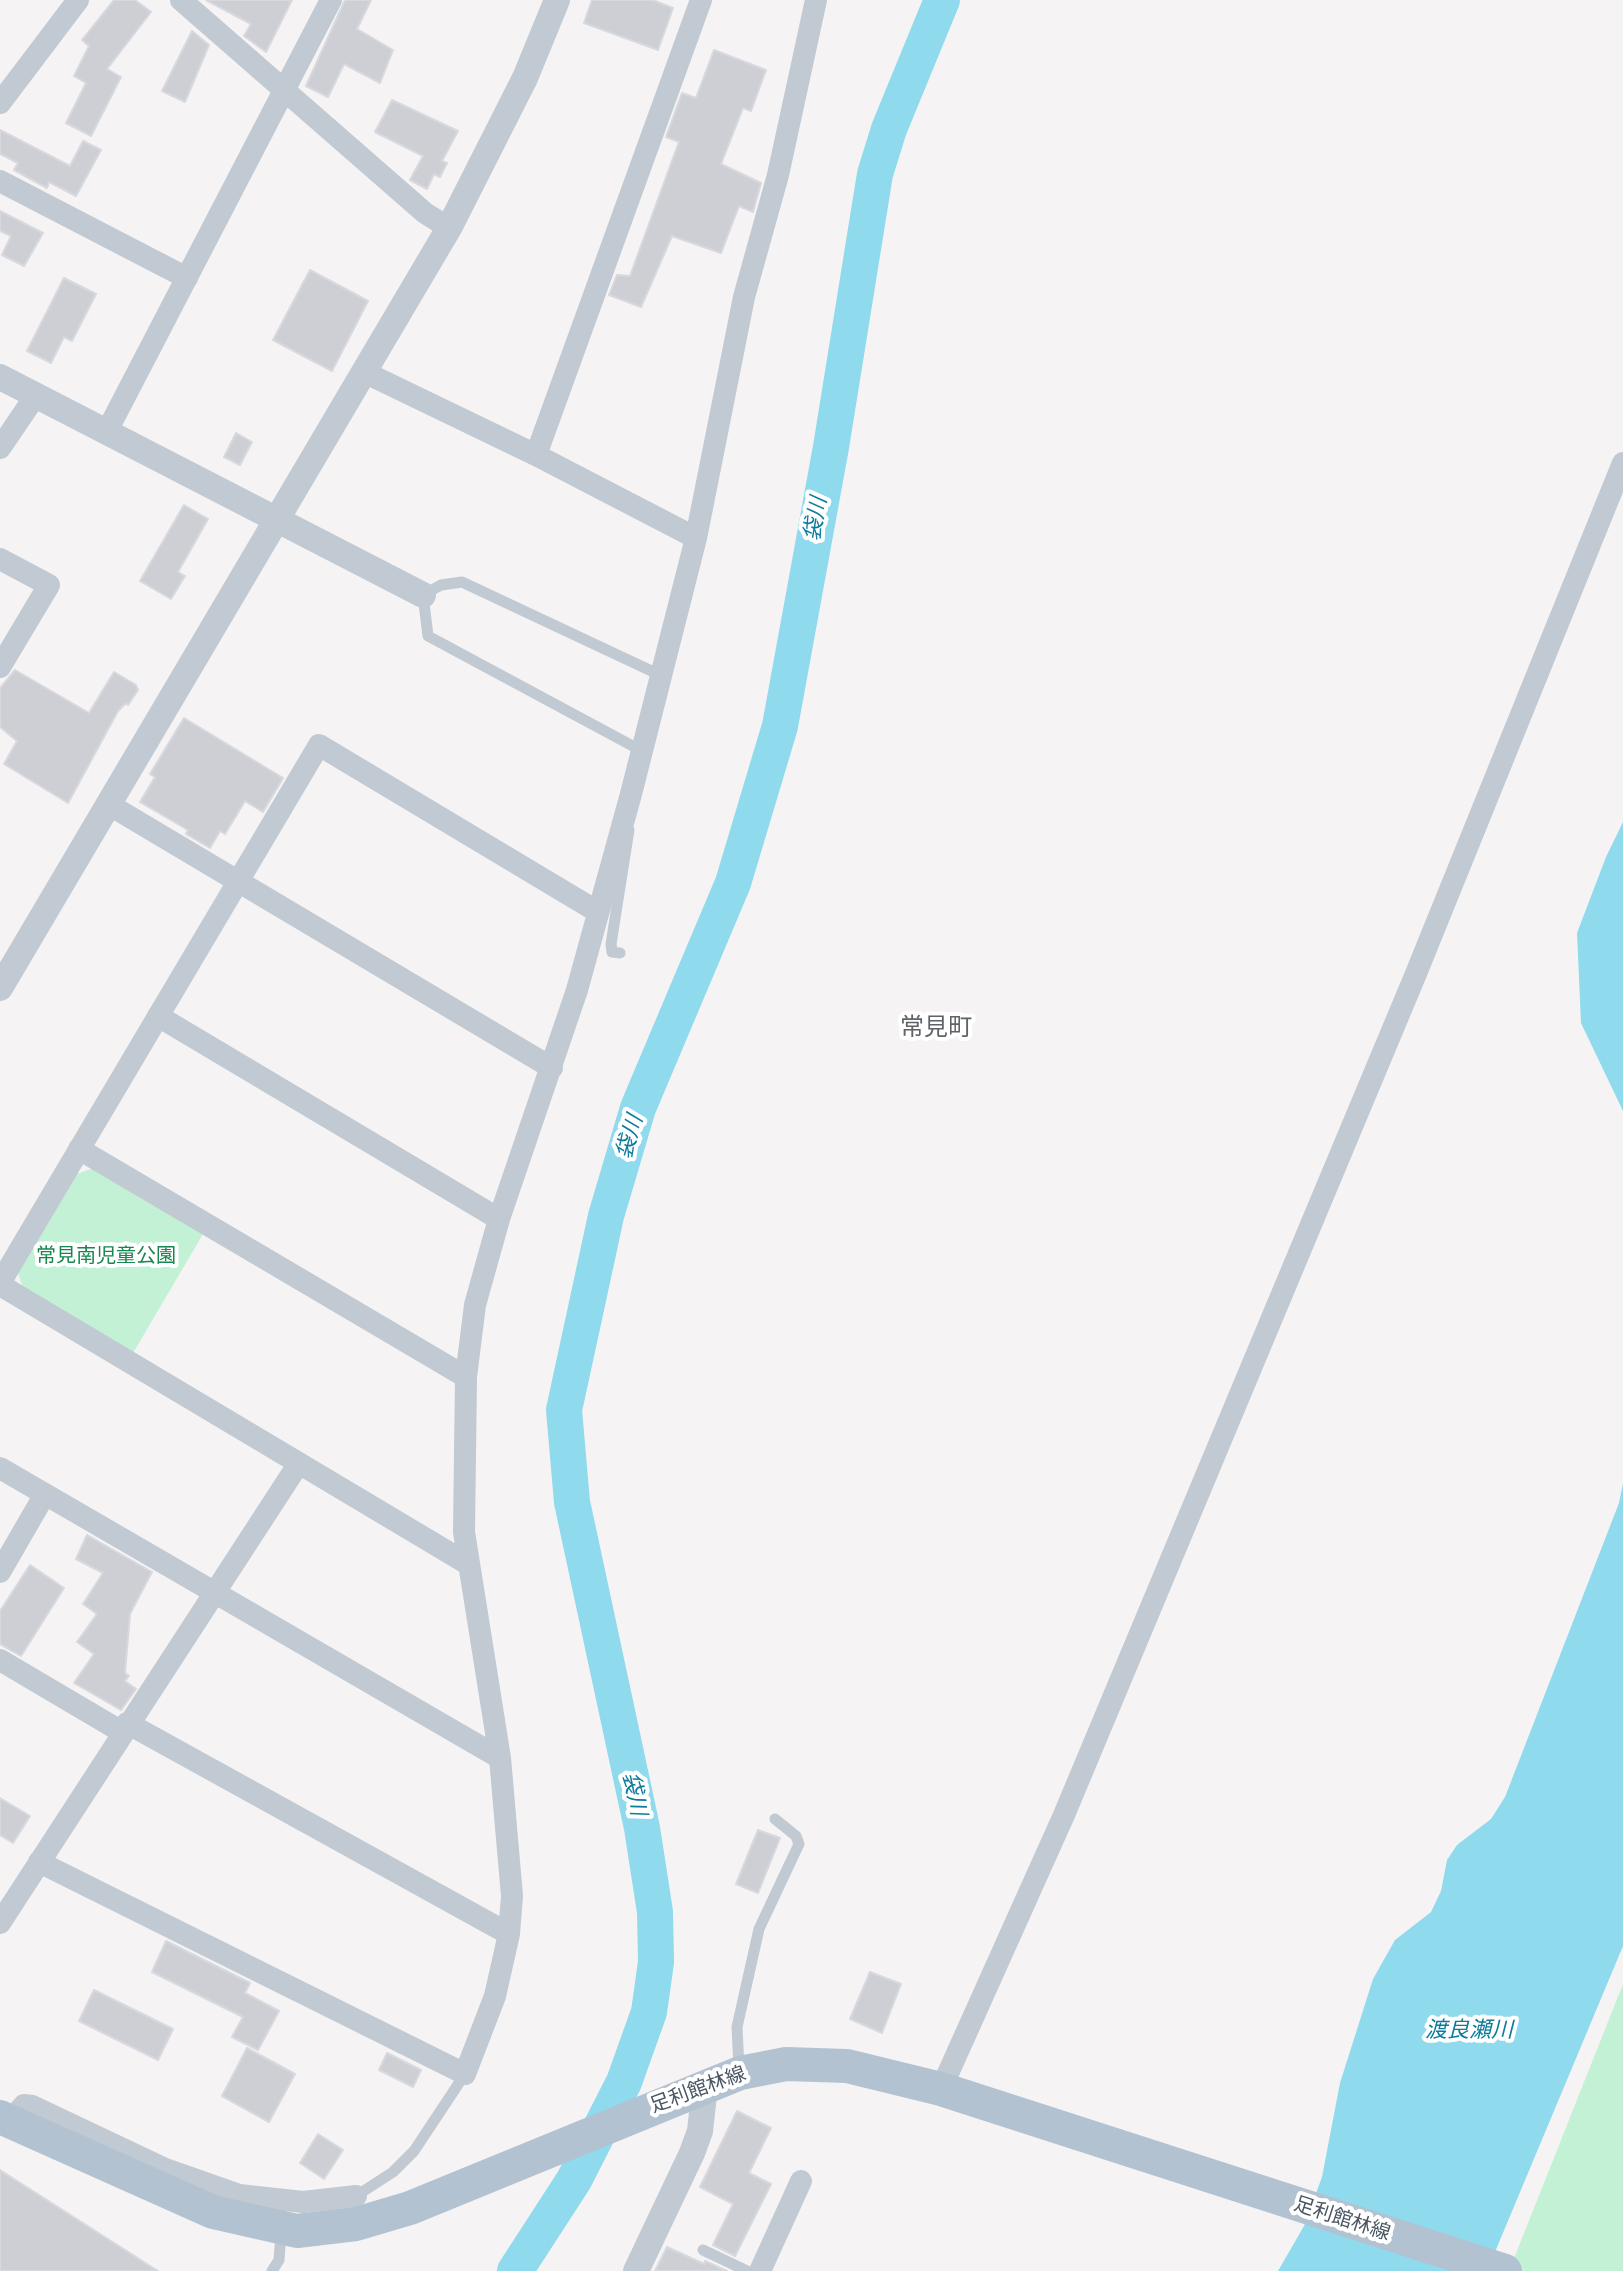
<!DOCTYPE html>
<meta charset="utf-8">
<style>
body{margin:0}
canvas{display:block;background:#f5f3f3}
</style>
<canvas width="1623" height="2271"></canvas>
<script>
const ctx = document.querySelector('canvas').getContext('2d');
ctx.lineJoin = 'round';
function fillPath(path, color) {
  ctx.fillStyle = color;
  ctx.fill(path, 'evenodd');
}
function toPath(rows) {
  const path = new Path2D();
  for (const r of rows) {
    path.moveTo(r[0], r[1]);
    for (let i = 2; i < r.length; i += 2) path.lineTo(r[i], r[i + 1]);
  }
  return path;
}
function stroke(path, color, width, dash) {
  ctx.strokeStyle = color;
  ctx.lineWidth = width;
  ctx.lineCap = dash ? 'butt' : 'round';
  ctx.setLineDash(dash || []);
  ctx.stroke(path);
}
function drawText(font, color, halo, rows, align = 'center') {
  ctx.font = font + ' Rubik,"Noto Sans JP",sans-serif';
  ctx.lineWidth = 8;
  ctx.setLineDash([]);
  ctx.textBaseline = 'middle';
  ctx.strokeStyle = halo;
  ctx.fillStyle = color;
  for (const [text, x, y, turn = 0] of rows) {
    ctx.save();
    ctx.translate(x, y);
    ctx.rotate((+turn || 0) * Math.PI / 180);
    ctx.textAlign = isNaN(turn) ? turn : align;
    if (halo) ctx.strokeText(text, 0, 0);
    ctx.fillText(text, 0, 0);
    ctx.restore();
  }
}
fillPath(toPath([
 [93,1168,203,1234,133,1353,23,1288,17,1270,72,1176],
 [1623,1984,1623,2271,1509,2271]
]), '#c3f1d5');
fillPath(toPath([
 [1623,822,1623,1111,1581,1023,1577,933,1606,857],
 [1623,1483,1623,1946,1487,2271,1278,2271,1304,2226,1322,2177,1340,2083,1373,1979,1395,1940,1431,1912,1441,1891,1447,1860,1457,1845,1491,1819,1505,1797,1619,1503]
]), '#90daee');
stroke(toPath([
 [515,2271,574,2180,624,2082,649,2012,656,1962,655,1912,642,1828,572,1502,564,1410,606,1216,638,1108,733,883,780,726,831,447,875,174,889,129,942,0]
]), '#90daee', 36);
const building = toPath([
 [114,0,135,0,151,12,107,69,121,77,91,136,66,123,86,83,74,76,89,46,82,40,114,0],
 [206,0,292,0,266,52,244,36,251,24,206,0],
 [345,0,371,0,357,29,393,50,380,83,344,64,328,97,306,86,345,0],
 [592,0,653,0,673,8,658,50,584,23,592,0],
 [192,31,209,45,185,102,162,91,192,31],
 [714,50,766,70,751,111,743,108,721,164,761,183,753,212,739,206,721,253,672,236,641,307,609,295,617,275,630,276,669,169,679,142,666,137,682,93,696,98,714,50],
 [392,100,458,131,442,161,447,163,440,177,434,174,427,189,410,180,423,156,375,132,392,100],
 [0,130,70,166,83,141,101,150,76,196,49,182,47,188,14,170,18,163,0,154,0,130],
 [0,211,43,233,24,266,2,255,11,236,0,231,0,211],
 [310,270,368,301,332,371,273,340,310,270],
 [64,278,96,294,72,341,64,337,51,363,27,351,64,278],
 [236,433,252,442,240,465,224,457,236,433],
 [184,505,208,519,178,572,185,576,171,599,140,581,184,505],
 [15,670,89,713,114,672,136,685,138,690,128,705,126,703,118,711,68,803,4,764,17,741,0,727,0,688,15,670],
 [184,718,283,778,263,812,245,801,225,834,220,831,210,848,186,834,188,830,140,802,155,777,150,774,184,718],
 [87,1535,152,1572,130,1614,125,1673,129,1676,125,1681,136,1689,121,1710,74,1683,94,1654,77,1642,97,1614,83,1604,103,1573,76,1559,87,1535],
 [30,1565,64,1588,21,1656,0,1644,0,1611,30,1565],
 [0,1798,30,1816,13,1843,0,1835,0,1798],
 [758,1830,780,1838,758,1893,736,1884,758,1830],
 [166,1941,250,1983,245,1993,279,2011,258,2050,232,2037,243,2017,152,1972,166,1941],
 [870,1972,901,1984,882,2033,850,2019,870,1972],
 [94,1990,173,2029,158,2060,79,2021,94,1990],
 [247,2048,295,2074,269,2122,222,2096,247,2048],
 [387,2053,421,2070,413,2087,379,2070,387,2053],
 [737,2111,771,2128,749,2173,771,2184,735,2256,713,2245,733,2204,700,2187,737,2111],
 [318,2134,343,2150,324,2179,300,2163,318,2134],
 [0,2170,158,2271,0,2271,0,2170],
 [667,2247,704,2264,705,2261,727,2271,655,2271,667,2247]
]);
fillPath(building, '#cdcfd5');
stroke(building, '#d7d9de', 2);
stroke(toPath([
 [642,751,428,636,423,595,441,585,462,582,660,675],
 [620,953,612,952,611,944,629,830],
 [739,2068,737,2027,759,1929,799,1844,796,1836,775,1819],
 [356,2196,393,2172,414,2151,465,2074],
 [703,2250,747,2271],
 [272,2271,279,2260,281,2233]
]), '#c1cad2', 11);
stroke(toPath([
 [181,0,425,213,449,228],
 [0,103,78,0],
 [0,181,187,278],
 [364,372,536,455,696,538],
 [106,433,331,0],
 [0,448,36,395],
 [536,455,701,0],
 [0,559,49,585,0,667],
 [108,804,552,1068],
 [158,1016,499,1219],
 [79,1149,466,1377],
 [0,1283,319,745,598,912],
 [0,1285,468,1564],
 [0,1468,500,1758],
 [0,1572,45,1494],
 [0,1660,122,1732],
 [127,1723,509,1934],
 [39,1862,465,2074,495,1996,509,1934,512,1896,500,1758,464,1532,466,1377,475,1305,499,1219,577,990,631,794,696,538,744,297,778,175,816,0],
 [0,1923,299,1463],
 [941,2089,1064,1815,1415,976,1623,463],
 [9,2122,24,2105,32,2106,165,2169,239,2195,303,2202,356,2196],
 [760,2271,801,2181]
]), '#c1cad2', 22);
stroke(toPath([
 [0,377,423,595],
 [0,988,449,228,525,78,557,0],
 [636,2271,692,2153,700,2131,705,2086]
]), '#c1cad2', 26);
stroke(toPath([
 [0,2117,213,2212,297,2231,356,2224,410,2208,740,2073,786,2064,847,2066,941,2089,1505,2271]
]), '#b3c2d1', 34);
drawText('20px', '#17864f', '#fff', [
 ["常見南児童公園",106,1256]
]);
drawText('20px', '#4a5661', '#fff', [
 ["足利館林線",698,2090,-20],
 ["足利館林線",1342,2219,18]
]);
drawText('italic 22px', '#0c7c9b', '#fff', [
 ["袋川",816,519,-80],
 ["袋川",630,1137,-73],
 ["袋川",634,1794,78],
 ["渡良瀬川",1469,2031]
]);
drawText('24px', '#5f6368', '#fff', [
 ["常見町",936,1028]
]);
</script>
